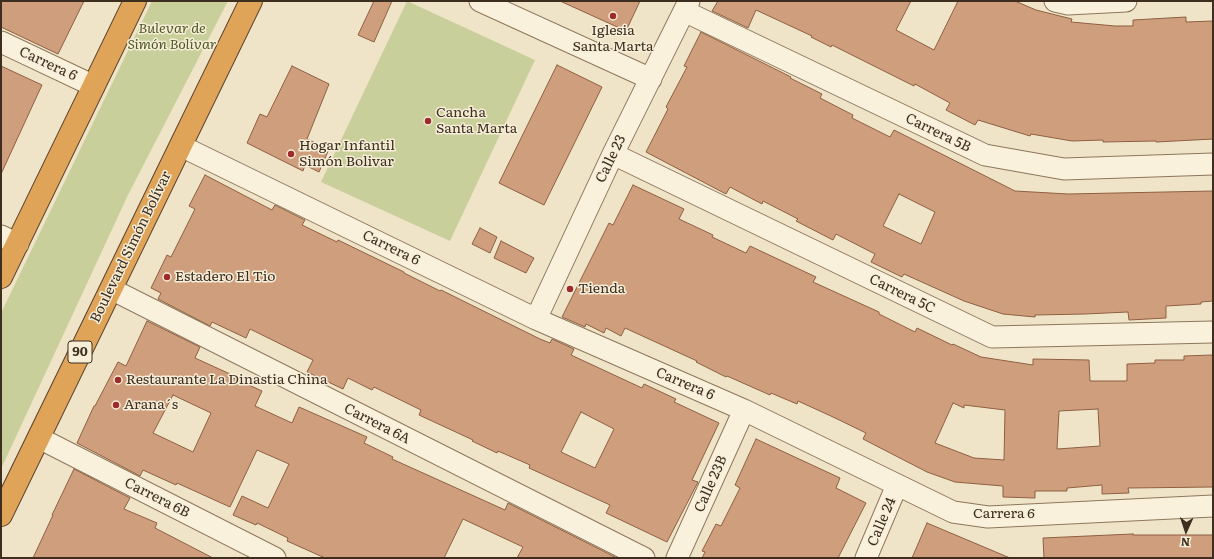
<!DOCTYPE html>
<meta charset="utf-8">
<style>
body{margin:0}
#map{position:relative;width:1214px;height:559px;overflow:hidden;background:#f0e4c8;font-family:Literata,serif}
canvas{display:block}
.frame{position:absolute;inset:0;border:2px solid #3d2e20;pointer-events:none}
.north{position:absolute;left:1166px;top:511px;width:40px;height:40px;-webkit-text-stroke:3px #f7eed8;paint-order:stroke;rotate:183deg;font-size:11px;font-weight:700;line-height:16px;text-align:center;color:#3d2e20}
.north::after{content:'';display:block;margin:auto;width:14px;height:18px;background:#3d2e20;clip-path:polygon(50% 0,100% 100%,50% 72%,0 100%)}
</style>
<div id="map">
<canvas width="1214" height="559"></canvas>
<div class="frame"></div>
<div class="north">N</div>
</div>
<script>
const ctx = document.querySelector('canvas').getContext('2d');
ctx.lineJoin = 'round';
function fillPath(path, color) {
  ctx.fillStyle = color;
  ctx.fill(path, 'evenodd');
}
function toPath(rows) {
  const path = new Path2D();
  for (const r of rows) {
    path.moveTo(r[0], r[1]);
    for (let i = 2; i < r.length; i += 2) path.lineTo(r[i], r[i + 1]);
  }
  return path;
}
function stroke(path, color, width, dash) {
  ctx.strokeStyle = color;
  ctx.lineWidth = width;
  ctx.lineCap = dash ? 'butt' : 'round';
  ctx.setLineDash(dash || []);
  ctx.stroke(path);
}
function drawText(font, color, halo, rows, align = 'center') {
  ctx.font = font + ' Literata,serif';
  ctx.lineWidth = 3;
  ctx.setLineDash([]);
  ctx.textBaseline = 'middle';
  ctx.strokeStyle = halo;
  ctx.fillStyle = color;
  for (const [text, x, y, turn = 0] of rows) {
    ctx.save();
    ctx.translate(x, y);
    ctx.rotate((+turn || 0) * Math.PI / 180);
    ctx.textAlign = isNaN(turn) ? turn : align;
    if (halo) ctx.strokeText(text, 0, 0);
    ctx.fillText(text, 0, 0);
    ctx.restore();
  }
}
fillPath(toPath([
 [152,1,228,1,128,195,1,469,1,313],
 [407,1,535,60,450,241,321,182]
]), '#c9cf9b');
const building = toPath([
 [1,1,84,1,58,54,1,27,1,1],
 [374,1,392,1,374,42,358,35,374,1],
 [560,1,640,1,626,31,560,1],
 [718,1,911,1,896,30,934,50,958,1,1015,1,1036,10,1072,19,1071,22,1115,26,1133,26,1133,20,1186,17,1186,22,1213,21,1213,139,1156,142,1156,141,1103,142,1103,140,1072,141,1031,134,1030,136,978,120,975,125,946,110,950,103,915,84,914,86,832,45,831,47,811,37,812,36,756,10,748,28,712,11,718,1],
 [701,32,791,77,790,78,822,94,820,98,853,115,852,118,890,137,894,130,1015,191,1068,194,1213,191,1213,301,1201,302,1201,304,1166,306,1166,318,1129,320,1128,312,1085,314,1035,315,1035,317,1003,314,964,301,904,274,902,277,871,262,875,254,836,234,833,240,796,221,798,219,763,201,762,204,730,187,726,194,646,152,668,109,666,107,687,67,684,66,701,32],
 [899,194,935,212,921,244,883,226,899,194],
 [557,65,602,87,544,205,499,183,557,65],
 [1,66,42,85,1,174,1,66],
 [292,66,329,84,307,139,329,149,319,172,305,165,303,171,247,143,260,114,267,117,292,66],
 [205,175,272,210,275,205,305,220,302,225,337,242,338,240,373,257,404,272,404,273,440,291,441,290,540,339,550,343,552,339,574,349,571,355,642,388,644,384,676,399,674,402,719,423,692,480,698,482,667,542,606,513,610,505,529,468,530,465,498,451,497,453,472,441,473,440,419,415,421,410,374,387,372,390,348,378,343,389,307,372,313,360,250,329,246,338,212,322,210,326,158,299,161,293,151,288,167,255,171,257,195,209,189,206,205,175],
 [581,412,614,429,595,468,561,452,581,412],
 [633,185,684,209,679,219,713,235,712,237,746,253,750,246,816,277,813,282,879,312,879,314,915,332,917,328,952,345,953,344,981,357,1033,365,1033,359,1089,360,1090,381,1127,381,1127,364,1155,363,1155,360,1184,360,1184,356,1213,355,1213,487,1128,488,1129,493,1102,494,1102,485,1067,488,1067,491,1035,491,1035,498,1003,497,1003,486,955,482,927,472,863,439,866,433,833,417,798,401,797,404,771,393,770,395,727,376,726,377,696,362,697,361,625,328,621,336,606,328,604,333,586,324,585,327,562,317,609,223,613,225,633,185],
 [953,403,964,408,964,405,1005,410,1004,460,974,458,935,443,953,403],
 [1098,409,1100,446,1057,449,1059,411,1098,409],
 [480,228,497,237,490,253,472,244,480,228],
 [501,241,534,258,526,273,494,258,501,241],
 [147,321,200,347,195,358,230,374,229,376,262,391,255,406,292,423,299,407,367,437,364,443,393,457,392,459,505,510,508,503,617,558,517,558,523,547,463,519,444,558,325,558,287,541,288,538,257,523,256,525,233,515,242,496,268,508,289,464,257,450,230,507,177,483,176,485,143,470,140,476,77,443,94,406,95,406,118,362,126,366,147,321],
 [173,395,211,413,193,452,153,433,173,395],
 [756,439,840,478,836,488,866,503,838,558,702,558,705,552,702,551,716,524,721,526,740,488,735,485,756,439],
 [74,469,130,498,124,509,157,523,155,528,213,558,33,558,53,515,52,515,74,469],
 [927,523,1010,558,912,558,927,523],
 [1133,534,1133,535,1213,535,1213,558,1044,558,1043,538,1133,534]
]);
fillPath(building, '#cf9f7d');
stroke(building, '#8d5f41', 1);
const street = toPath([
 [480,1,651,79],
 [1055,1,1068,4,1126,1],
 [684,11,985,155,1064,169,1213,164],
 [1,42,94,86],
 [181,146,536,319,744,410,953,512,988,517,1213,506],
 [613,154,992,337,1213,332],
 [1,236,18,244],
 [111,289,644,558],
 [536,319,613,154,689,1],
 [39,438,275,558],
 [677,558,744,410],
 [866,558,897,485]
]);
const highway = toPath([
 [1,277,135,1],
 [1,515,251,1]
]);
stroke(street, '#8d765c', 23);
stroke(highway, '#5b4430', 24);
stroke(street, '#faf1dc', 21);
stroke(highway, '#e0a458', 22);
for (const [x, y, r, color] of [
 [613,16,4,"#9e2a2b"],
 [428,121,4,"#9e2a2b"],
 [291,154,4,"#9e2a2b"],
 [167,277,4,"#9e2a2b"],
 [570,289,4,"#9e2a2b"],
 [118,380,4,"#9e2a2b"],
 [116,405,4,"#9e2a2b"]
]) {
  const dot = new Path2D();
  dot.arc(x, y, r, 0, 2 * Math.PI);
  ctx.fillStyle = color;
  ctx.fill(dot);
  stroke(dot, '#f7eed8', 1.5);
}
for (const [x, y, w] of [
 [80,352,24]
]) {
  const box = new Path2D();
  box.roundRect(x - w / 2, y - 11, w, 22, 3);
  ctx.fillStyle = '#f7eed8';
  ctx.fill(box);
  stroke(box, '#3d2e20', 1);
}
drawText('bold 13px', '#3d2e20', null, [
 ["90",80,352]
]);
drawText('italic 14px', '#4d5a26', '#f7eed8', [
 ["Bulevar de",172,29],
 ["Simón Bolívar",172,45]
]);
drawText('14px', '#3d2e20', '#f7eed8', [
 ["Iglesia",613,31,"center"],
 ["Santa Marta",613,47,"center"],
 ["Cancha",436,113],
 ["Santa Marta",436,129],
 ["Hogar Infantil",299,146],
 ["Simón Bolivar",299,162],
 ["Estadero El Tio",175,277],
 ["Tienda",578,289],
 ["Restaurante La Dinastia China",126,380],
 ["Arana´s",124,405]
], 'left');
drawText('14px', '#3d2e20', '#f7eed8', [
 ["Carrera 6",48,64,25],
 ["Carrera 5B",938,133,26],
 ["Calle 23",611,159,-64],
 ["Boulevard Simón Bolívar",131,247,-64],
 ["Carrera 6",391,248,26],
 ["Carrera 5C",902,294,26],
 ["Carrera 6",685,384,23],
 ["Carrera 6A",377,424,27],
 ["Calle 23B",711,484,-66],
 ["Carrera 6B",157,498,27],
 ["Carrera 6",1004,514],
 ["Calle 24",882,522,-67]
]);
</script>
